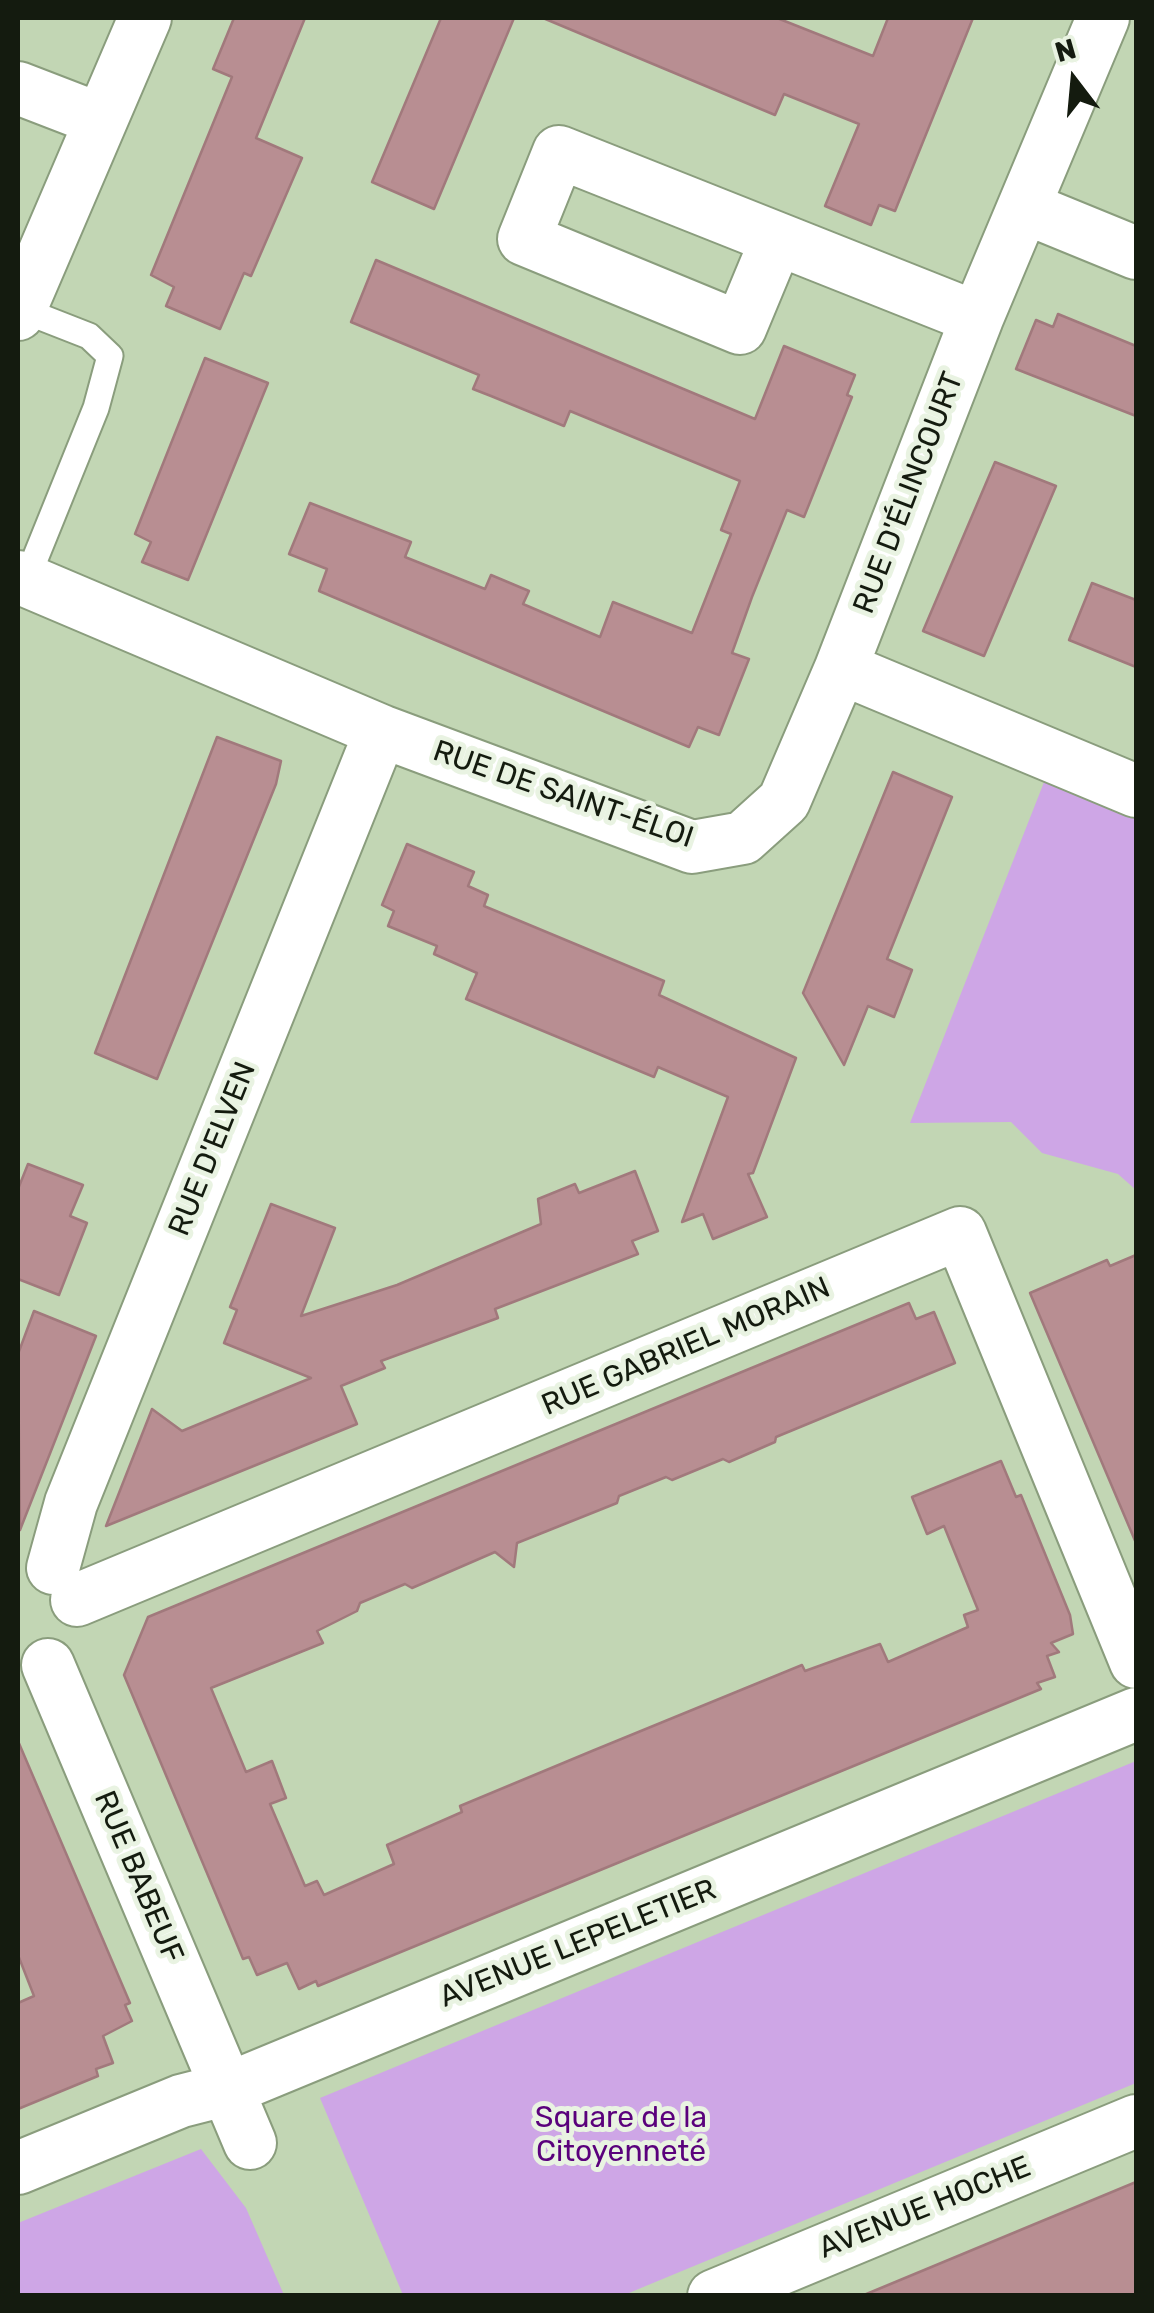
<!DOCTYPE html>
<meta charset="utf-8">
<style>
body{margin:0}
#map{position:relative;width:1154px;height:2313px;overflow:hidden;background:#c2d6b4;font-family:Rubik,sans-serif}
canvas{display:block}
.frame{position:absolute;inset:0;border:20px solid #141b0f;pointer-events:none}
.north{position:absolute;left:1024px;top:30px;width:100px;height:100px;-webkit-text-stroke:8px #e9f3e2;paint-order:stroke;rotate:344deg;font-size:28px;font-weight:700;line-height:40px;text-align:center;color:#141b0f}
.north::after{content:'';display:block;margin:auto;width:35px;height:45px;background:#141b0f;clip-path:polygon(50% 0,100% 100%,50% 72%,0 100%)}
</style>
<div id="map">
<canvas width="1154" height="2313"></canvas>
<div class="frame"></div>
<div class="north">N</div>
</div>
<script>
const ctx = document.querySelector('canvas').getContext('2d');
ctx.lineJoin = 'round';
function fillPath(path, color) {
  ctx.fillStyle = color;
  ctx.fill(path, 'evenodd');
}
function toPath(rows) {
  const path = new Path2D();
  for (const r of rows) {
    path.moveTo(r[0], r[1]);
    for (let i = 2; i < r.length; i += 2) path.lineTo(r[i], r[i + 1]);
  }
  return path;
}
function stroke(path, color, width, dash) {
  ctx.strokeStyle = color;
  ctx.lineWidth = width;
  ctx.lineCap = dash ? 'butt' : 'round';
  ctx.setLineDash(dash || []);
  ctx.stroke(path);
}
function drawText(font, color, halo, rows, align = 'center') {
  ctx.font = font + ' Rubik,sans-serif';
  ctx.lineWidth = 10;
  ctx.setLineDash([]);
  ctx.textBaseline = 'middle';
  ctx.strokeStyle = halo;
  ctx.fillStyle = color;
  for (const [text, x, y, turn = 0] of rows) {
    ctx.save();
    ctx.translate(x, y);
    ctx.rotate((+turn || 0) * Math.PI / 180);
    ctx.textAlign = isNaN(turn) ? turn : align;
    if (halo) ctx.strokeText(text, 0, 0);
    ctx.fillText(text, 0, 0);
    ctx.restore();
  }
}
fillPath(toPath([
 [1048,772,1136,807,1136,1190,1118,1174,1042,1153,1011,1122,910,1123],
 [1136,1761,1136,2083,624,2295,403,2295,320,2098],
 [201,2149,246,2208,284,2295,18,2295,18,2223]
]), '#cea6e6');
const building = toPath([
 [234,18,305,18,256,138,302,158,251,276,244,273,220,329,166,306,174,287,151,275,232,77,213,69,234,18],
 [441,18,514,18,434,209,372,182,441,18],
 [543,18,777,18,873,56,888,18,973,18,895,211,879,205,871,225,825,206,859,124,784,94,775,115,543,18],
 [376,260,755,419,784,346,855,375,847,395,852,397,804,517,787,510,752,597,732,653,749,659,719,735,698,727,689,747,589,705,319,591,327,569,289,554,310,503,411,542,405,557,485,589,491,575,529,591,523,604,600,637,613,602,692,633,731,534,721,530,740,481,570,411,564,426,491,396,473,389,479,375,351,322,376,260],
 [1058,314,1136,346,1136,416,1016,369,1036,320,1053,327,1058,314],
 [205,358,268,383,188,580,142,562,151,542,135,534,205,358],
 [995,462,1056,486,984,656,923,631,995,462],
 [1092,583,1136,600,1136,667,1069,640,1092,583],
 [217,737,281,761,276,784,157,1079,95,1053,217,737],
 [893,772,952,797,887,959,912,970,894,1017,868,1006,844,1065,803,993,893,772],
 [407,844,474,872,468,886,488,895,484,906,664,981,659,995,796,1058,753,1173,748,1174,767,1217,713,1239,703,1214,682,1222,728,1097,658,1067,654,1077,466,999,477,973,434,954,437,946,388,926,394,911,382,905,407,844],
 [28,1164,83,1185,70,1216,87,1223,59,1295,18,1279,18,1189,28,1164],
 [635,1171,658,1231,632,1241,638,1254,495,1309,498,1318,381,1361,385,1368,341,1386,357,1424,106,1526,152,1409,182,1431,311,1378,224,1343,237,1310,230,1307,271,1204,335,1228,301,1316,397,1285,541,1224,538,1199,575,1184,579,1193,635,1171],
 [1136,1255,1136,1543,1030,1293,1107,1260,1110,1266,1136,1255],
 [909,1303,916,1319,934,1312,955,1363,776,1437,775,1442,729,1462,723,1459,672,1480,666,1477,619,1496,617,1503,517,1543,514,1567,495,1552,412,1588,405,1584,360,1603,357,1611,317,1631,323,1643,211,1688,246,1772,272,1761,286,1798,270,1804,305,1886,317,1881,324,1895,394,1864,387,1845,462,1812,460,1806,592,1751,802,1665,805,1671,880,1644,888,1662,968,1627,964,1615,978,1610,944,1526,927,1534,912,1497,1001,1461,1016,1497,1021,1495,1070,1615,1073,1634,1051,1643,1059,1652,1047,1656,1055,1677,1037,1683,1041,1689,318,1986,316,1981,299,1989,287,1963,257,1975,249,1957,243,1959,124,1675,148,1617,909,1303],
 [34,1311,96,1336,20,1530,18,1354,34,1311],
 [18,1741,130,2003,125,2005,132,2021,103,2036,113,2063,96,2069,98,2076,18,2109,18,2003,34,1996,18,1955,18,1741],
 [1136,2182,1136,2296,864,2296,864,2295,1136,2182]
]);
fillPath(building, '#b88e92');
stroke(building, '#a1797c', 2.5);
const lane = toPath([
 [20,309,89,336,110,356,96,408,26,581]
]);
const street = toPath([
 [18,88,101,120],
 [1026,208,1136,253],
 [777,239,740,328,524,239,559,152,977,318],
 [18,314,145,18],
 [18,577,381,731,692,847,743,838,784,801,841,668,1136,791],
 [841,668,977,318,1103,18],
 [53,1568,71,1503,381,731],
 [77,1600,960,1233,1136,1662],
 [48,1665,250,2143],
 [18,2168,181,2101,228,2089,1136,1714],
 [714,2296,1136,2121]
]);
stroke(lane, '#8a9d7d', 29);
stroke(street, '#8a9d7d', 56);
stroke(lane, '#fff', 25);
stroke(street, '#fff', 52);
drawText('30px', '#141b0f', '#e9f3e2', [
 ["RUE D'ÉLINCOURT",909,493,-69],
 ["RUE DE SAINT-ÉLOI",563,795,19],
 ["RUE D'ELVEN",213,1149,-68],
 ["RUE GABRIEL MORAIN",686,1347,-23],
 ["RUE BABEUF",138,1877,67],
 ["AVENUE LEPELETIER",578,1944,-22],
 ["AVENUE HOCHE",925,2208,-22]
]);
drawText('30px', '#5a017c', '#e9f3e2', [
 ["Square de la",621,2118],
 ["Citoyenneté",621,2152]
]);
</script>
